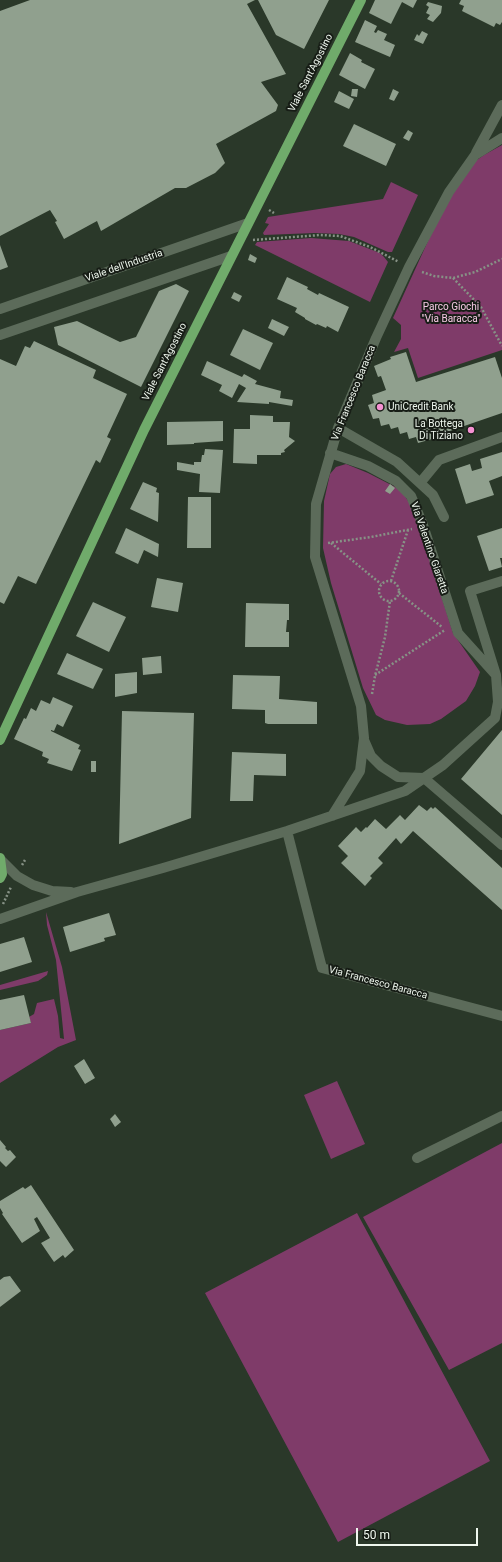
<!DOCTYPE html>
<style>
body{margin:0}
#map{position:relative;width:502px;height:1562px;overflow:hidden;background:#2a3829;font-family:Roboto,sans-serif}
canvas{display:block}
.scale{position:absolute;left:356px;top:1528px;width:122px;height:18px;box-sizing:border-box;border:2px solid #eff7ee;border-top:0;padding-left:5px;font-size:12px;line-height:14px;white-space:nowrap;color:#eff7ee;-webkit-text-stroke:3px #171d16;paint-order:stroke}
</style>
<div id="map">
<canvas width="502" height="1562"></canvas>
<div class="scale">50 m</div>
</div>
<script>
const ctx = document.querySelector('canvas').getContext('2d');
ctx.lineJoin = 'round';
function fillPath(path, color) {
  ctx.fillStyle = color;
  ctx.fill(path, 'evenodd');
}
function toPath(rows) {
  const path = new Path2D();
  for (const r of rows) {
    if (r.length === 3) {
      path.moveTo(r[0] + r[2], r[1]);
      path.arc(r[0], r[1], r[2], 0, 2 * Math.PI);
      continue;
    }
    path.moveTo(r[0], r[1]);
    for (let i = 2; i < r.length; i += 2) path.lineTo(r[i], r[i + 1]);
  }
  return path;
}
function stroke(path, color, width, dash) {
  ctx.strokeStyle = color;
  ctx.lineWidth = width;
  ctx.lineCap = dash ? 'butt' : 'round';
  ctx.setLineDash(dash || []);
  ctx.stroke(path);
}
function drawText(font, color, halo, rows, align = 'center') {
  ctx.font = font + ' Roboto,sans-serif';
  ctx.lineWidth = 4;
  ctx.setLineDash([]);
  ctx.textBaseline = 'middle';
  ctx.strokeStyle = halo;
  ctx.fillStyle = color;
  for (const [text, x, y, turn = 0] of rows) {
    ctx.save();
    ctx.translate(x, y);
    ctx.rotate((+turn || 0) * Math.PI / 180);
    ctx.textAlign = isNaN(turn) ? turn : align;
    if (halo) ctx.strokeText(text, 0, 0);
    ctx.fillText(text, 0, 0);
    ctx.restore();
  }
}
fillPath(toPath([
 [502,145,502,350,418,378,408,348,394,352,401,339,401,325,393,318,448,197,474,162,484,155],
 [391,182,418,195,392,252,388,252,354,237,339,234,315,233,264,235,263,233,269,224,265,223,268,217,383,199],
 [311,238,349,241,380,253,384,257,388,262,370,302,255,245,257,242],
 [346,464,368,473,401,490,414,510,453,633,480,672,475,686,466,701,441,719,430,724,407,725,385,720,376,715,363,688,331,583,323,548,324,501,330,474,336,467],
 [46,912,62,967,76,1040,58,1047,0,1083,0,1030,31,1023,29,1017,34,1014,37,1003,54,999,58,1016,60,1038,64,1039,56,960,47,925],
 [48,971,47,975,38,981,0,990,0,985],
 [337,1081,365,1144,331,1159,304,1095],
 [502,1143,502,1343,449,1370,363,1217],
 [357,1213,490,1461,338,1542,205,1293]
]), '#7f3b69');
fillPath(toPath([
 [30,0,255,0,247,4,286,74,261,82,278,105,276,111,216,144,225,163,215,173,186,188,175,188,101,231,97,221,64,239,55,222,57,221,50,210,0,236,0,11],
 [258,0,329,0,304,49,276,35],
 [375,0,417,0,413,8,402,2,391,24,369,13],
 [461,0,502,0,502,22,500,25,496,23,494,27,462,11,464,6,459,4],
 [428,2,442,6,441,13,433,22,427,19,430,15,426,13,429,7,426,5],
 [365,20,377,26,374,32,376,33,378,30,387,34,384,40,395,45,390,57,355,42],
 [422,31,428,34,423,44,414,40,417,34,419,36],
 [350,53,362,60,361,62,375,69,365,89,339,75],
 [352,89,358,89,357,97,351,96],
 [393,89,399,92,394,101,389,99],
 [339,91,354,99,349,109,334,102],
 [354,124,396,144,386,166,343,146],
 [408,130,413,133,409,141,403,138],
 [0,245,8,267,0,270],
 [250,254,257,258,255,263,248,260],
 [287,277,308,287,307,289,318,295,319,293,349,307,338,332,327,326,326,328,317,324,316,325,305,319,305,318,295,312,297,308,277,299],
 [176,284,189,291,141,387,58,345,54,327,77,321,120,342,136,337,159,291],
 [234,292,242,296,239,302,231,298],
 [272,319,289,327,284,336,268,328],
 [243,329,273,343,260,370,230,355],
 [34,341,96,370,93,378,127,394,107,437,111,439,100,463,96,460,36,584,18,576,4,604,0,602,0,359,16,366,25,346,30,348],
 [406,352,416,382,495,357,502,378,502,413,438,435,439,437,418,443,416,437,409,439,407,432,400,434,398,427,391,429,389,424,381,426,379,418,373,419,368,405,374,403,372,395,386,390,381,376,378,377,374,366,391,359,390,357],
 [207,361,242,377,244,374,257,381,255,384,281,391,280,398,293,400,292,406,269,402,269,404,237,402,246,388,239,384,232,398,219,391,222,385,201,375],
 [250,415,273,416,273,422,290,422,289,437,295,441,284,450,285,452,281,453,281,455,257,455,257,464,233,463,234,429,250,429],
 [223,421,223,441,194,443,194,444,167,445,167,422],
 [205,449,223,450,220,493,199,492,200,474,177,470,177,462,194,465,194,462,201,462,202,455,204,455],
 [502,452,502,476,489,481,494,495,466,504,455,469,470,464,472,471,482,468,480,459],
 [143,482,157,488,156,492,159,493,158,522,130,509],
 [390,484,395,488,390,494,385,491],
 [188,497,211,497,211,548,187,548],
 [126,528,159,544,158,557,144,550,138,564,115,553],
 [502,528,502,558,500,558,502,567,489,571,477,536],
 [157,578,183,583,178,612,151,607],
 [93,602,126,617,109,652,76,636],
 [246,603,289,604,289,620,287,620,286,632,289,632,289,647,245,647],
 [67,653,103,669,93,689,57,674],
 [161,656,162,673,143,675,142,658],
 [137,672,137,693,115,697,115,674],
 [233,675,280,676,279,699,317,702,317,724,268,724,265,723,265,710,232,709],
 [53,697,73,706,63,727,57,724,54,731,51,730,51,731,80,745,78,749,81,750,72,771,47,763,49,759,42,756,43,752,14,739,24,718,26,719,31,708,36,711,41,700,50,704],
 [122,711,194,713,191,818,119,844],
 [502,730,502,815,461,779],
 [232,752,286,754,286,776,254,775,253,801,230,801],
 [91,761,96,761,96,772,91,772],
 [419,805,427,811,431,807,433,809,435,807,502,868,502,910,413,831,401,844,396,838,378,858,383,863,370,876,372,878,365,886,341,863,348,856,338,846,356,827,361,832,366,827,367,828,375,819,386,829,400,815,405,820],
 [109,913,116,935,104,938,105,941,70,952,63,927],
 [24,937,32,962,0,972,0,944],
 [24,995,31,1023,0,1030,0,1000],
 [84,1059,95,1078,85,1084,74,1066],
 [115,1114,121,1122,115,1127,110,1119],
 [0,1140,6,1147,5,1148,8,1151,10,1150,16,1157,6,1167,0,1161],
 [31,1185,74,1250,65,1258,63,1255,54,1262,41,1243,50,1238,37,1217,34,1219,40,1231,22,1243,2,1214,3,1213,0,1208,0,1201,23,1187,25,1189],
 [10,1276,21,1291,0,1307,0,1280,4,1277]
]), '#90a08e');
stroke(toPath([
 [269,210,274,213],
 [253,240,320,235,340,236,370,247,399,262],
 [422,272,434,276,453,278,475,272,502,259],
 [453,278,481,307,502,346],
 [328,543,371,537,412,529],
 [331,543,381,584],
 [389,591,10],
 [391,581,408,530],
 [399,593,442,627],
 [375,675,445,630],
 [372,694,375,676,385,637,390,601],
 [22,865,25,860],
 [3,904,11,887]
]), '#879286', 2.5, [2, 2]);
stroke(toPath([
 [476,153,502,105],
 [0,309,248,223],
 [0,335,231,256],
 [338,428,397,462,433,495,444,517],
 [330,453,368,466,396,481,411,496,423,525,458,633,495,674],
 [420,483,439,460,502,437],
 [364,740,371,756,381,766,398,777,424,778],
 [424,778,502,845],
 [332,816,360,771,364,738,361,706,315,557,316,504,338,428,376,338,409,267,449,192,475,155,502,138],
 [287,831,322,968,502,1016],
 [1,860,17,876,33,885,52,891,71,892],
 [0,919,77,892,163,868,287,831,405,791,443,765,495,718,498,702,496,675,470,591,502,581],
 [417,1158,502,1116]
]), '#5c6b5a', 10);
stroke(toPath([
 [0,740,144,430,361,0],
 [0,858,2,874,0,878]
]), '#70ab6b', 10);
for (const [x, y, r, color] of [
 [380,407,4,"#f591d2"],
 [471,430,4,"#f591d2"]
]) {
  const dot = new Path2D();
  dot.arc(x, y, r, 0, 2 * Math.PI);
  ctx.fillStyle = color;
  ctx.fill(dot);
  stroke(dot, '#171d16', 1.5);
}
drawText('10px', '#eff7ee', '#171d16', [
 ["Viale Sant'Agostino",311,73,-63],
 ["Viale dell'Industria",124,266,-19],
 ["Viale Sant'Agostino",165,362,-63],
 ["Via Francesco Baracca",354,393,-68],
 ["Via Valentino Giaretta",429,548,71],
 ["Via Francesco Baracca",378,983,15]
]);
drawText('10px', '#f6c9e4', '#171d16', [
 ["Parco Giochi",451,307],
 ["\"Via Baracca\"",451,319]
]);
drawText('10px', '#eff7ee', '#171d16', [
 ["UniCredit Bank",388,407],
 ["La Bottega",463,424,"right"],
 ["Di Tiziano",463,436,"right"]
], 'left');
</script>
